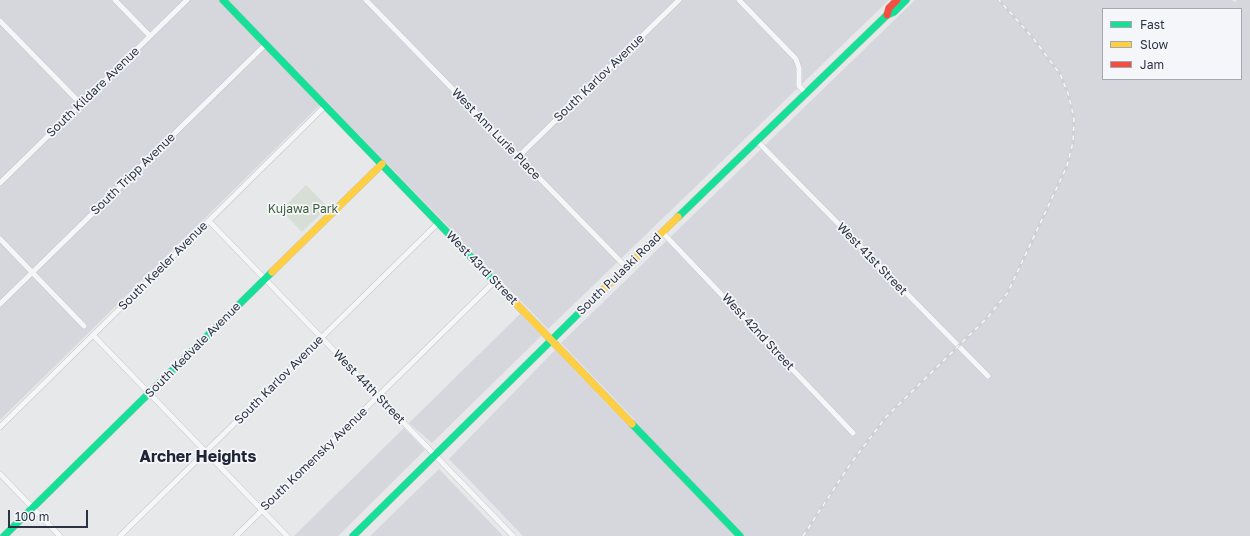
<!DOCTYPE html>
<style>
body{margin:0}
#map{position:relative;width:1250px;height:536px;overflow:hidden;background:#e6e8ea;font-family:"Golos Text",sans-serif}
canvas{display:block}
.legend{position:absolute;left:1102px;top:8px;width:140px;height:72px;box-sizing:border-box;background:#f4f6f9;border:1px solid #a4a8b1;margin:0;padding:5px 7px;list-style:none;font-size:12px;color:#2c3344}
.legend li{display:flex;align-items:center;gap:8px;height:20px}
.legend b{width:20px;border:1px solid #a4a8b1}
.scale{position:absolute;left:8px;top:510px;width:80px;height:18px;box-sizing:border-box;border:2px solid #2c3344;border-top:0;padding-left:5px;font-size:12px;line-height:14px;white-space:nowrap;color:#2c3344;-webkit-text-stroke:3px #f4f6f9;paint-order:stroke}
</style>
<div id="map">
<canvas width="1250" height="536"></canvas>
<ul class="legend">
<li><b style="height:5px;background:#16e098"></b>Fast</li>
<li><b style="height:5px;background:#ffcf43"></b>Slow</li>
<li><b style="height:5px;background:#f24e42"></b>Jam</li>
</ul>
<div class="scale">100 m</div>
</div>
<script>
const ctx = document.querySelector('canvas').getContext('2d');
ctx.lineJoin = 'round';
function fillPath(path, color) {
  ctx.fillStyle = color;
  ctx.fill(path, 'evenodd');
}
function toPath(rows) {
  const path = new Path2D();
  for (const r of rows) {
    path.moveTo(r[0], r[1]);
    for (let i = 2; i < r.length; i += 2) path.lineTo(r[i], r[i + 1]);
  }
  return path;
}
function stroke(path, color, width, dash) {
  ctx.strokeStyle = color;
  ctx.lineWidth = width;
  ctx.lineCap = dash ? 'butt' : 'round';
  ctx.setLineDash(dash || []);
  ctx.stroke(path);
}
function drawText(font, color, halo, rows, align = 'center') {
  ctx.font = font + ' "Golos Text",sans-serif';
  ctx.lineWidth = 3.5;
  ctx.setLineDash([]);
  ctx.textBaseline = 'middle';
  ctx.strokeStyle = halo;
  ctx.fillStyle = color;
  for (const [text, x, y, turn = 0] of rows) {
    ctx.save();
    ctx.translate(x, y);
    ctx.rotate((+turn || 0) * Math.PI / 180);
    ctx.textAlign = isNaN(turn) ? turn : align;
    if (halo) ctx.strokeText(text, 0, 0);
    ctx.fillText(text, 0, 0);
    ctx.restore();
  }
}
fillPath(toPath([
 [0,0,889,0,548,329,325,100,0,420],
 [915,0,1231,0,1236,2,1237,0,1250,0,1250,536,523,536,449,459,555,350,628,426,635,420,561,343],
 [1103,9,1241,9,1241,79,1103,79],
 [520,314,541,336,432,443,409,423],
 [404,428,425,450,338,536,294,536],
 [439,469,503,536,370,536]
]), '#d5d7dd');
fillPath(toPath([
 [306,185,328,207,302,232,281,210]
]), '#d6ded6');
const street = toPath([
 [115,0,150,36],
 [366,0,626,267],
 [739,0,796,59,799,68,799,86,806,93],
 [0,21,81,104],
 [757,141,988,376],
 [518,157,679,0],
 [0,183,187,0],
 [209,221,513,536],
 [662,232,853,433],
 [0,239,84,326],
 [0,304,266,44],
 [93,335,287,536],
 [0,427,325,106],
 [0,474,60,536],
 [120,536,438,223],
 [236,536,495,281]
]);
const fast = toPath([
 [223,0,502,289],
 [678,217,887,15,894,12,906,0],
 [632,424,740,536],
 [4,536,272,272],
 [353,536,581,311]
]);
const slow = toPath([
 [272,272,382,164],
 [502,289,632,424],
 [581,311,678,217]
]);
const jam = toPath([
 [887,15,889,8,897,0]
]);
stroke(street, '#c4c6c8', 6);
stroke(fast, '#c4c6c8', 8);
stroke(slow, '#c4c6c8', 8);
stroke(jam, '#c4c6c8', 8);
stroke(street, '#f5f6f7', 5);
stroke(fast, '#16e098', 7);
stroke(slow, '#ffcf43', 7);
stroke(jam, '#f24e42', 7);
const rail = toPath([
 [803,536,851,463,886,417,989,316,1008,292,1067,166,1073,142,1074,118,1068,93,1060,74,1033,38,999,0]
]);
stroke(rail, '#cfd0d2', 3);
stroke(rail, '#f4f6f9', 1.5, [4.5]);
drawText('12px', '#2c3344', '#f4f6f9', [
 ["South Karlov Avenue",599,78,-44],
 ["South Kildare Avenue",93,92,-44],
 ["West Ann Lurie Place",496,134,46],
 ["South Tripp Avenue",133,174,-44],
 ["West 41st Street",872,259,46],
 ["South Keeler Avenue",163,266,-45],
 ["West 43rd Street",482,268,46],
 ["South Pulaski Road",619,274,-44],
 ["West 42nd Street",758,332,47],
 ["South Kedvale Avenue",193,350,-45],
 ["South Karlov Avenue",279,380,-45],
 ["West 44th Street",369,387,46],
 ["South Komensky Avenue",314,459,-44]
]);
drawText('12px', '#3f5f3a', '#f4f6f9', [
 ["Kujawa Park",303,209]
]);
drawText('bold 16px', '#1e2435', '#f4f6f9', [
 ["Archer Heights",198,457]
]);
</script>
